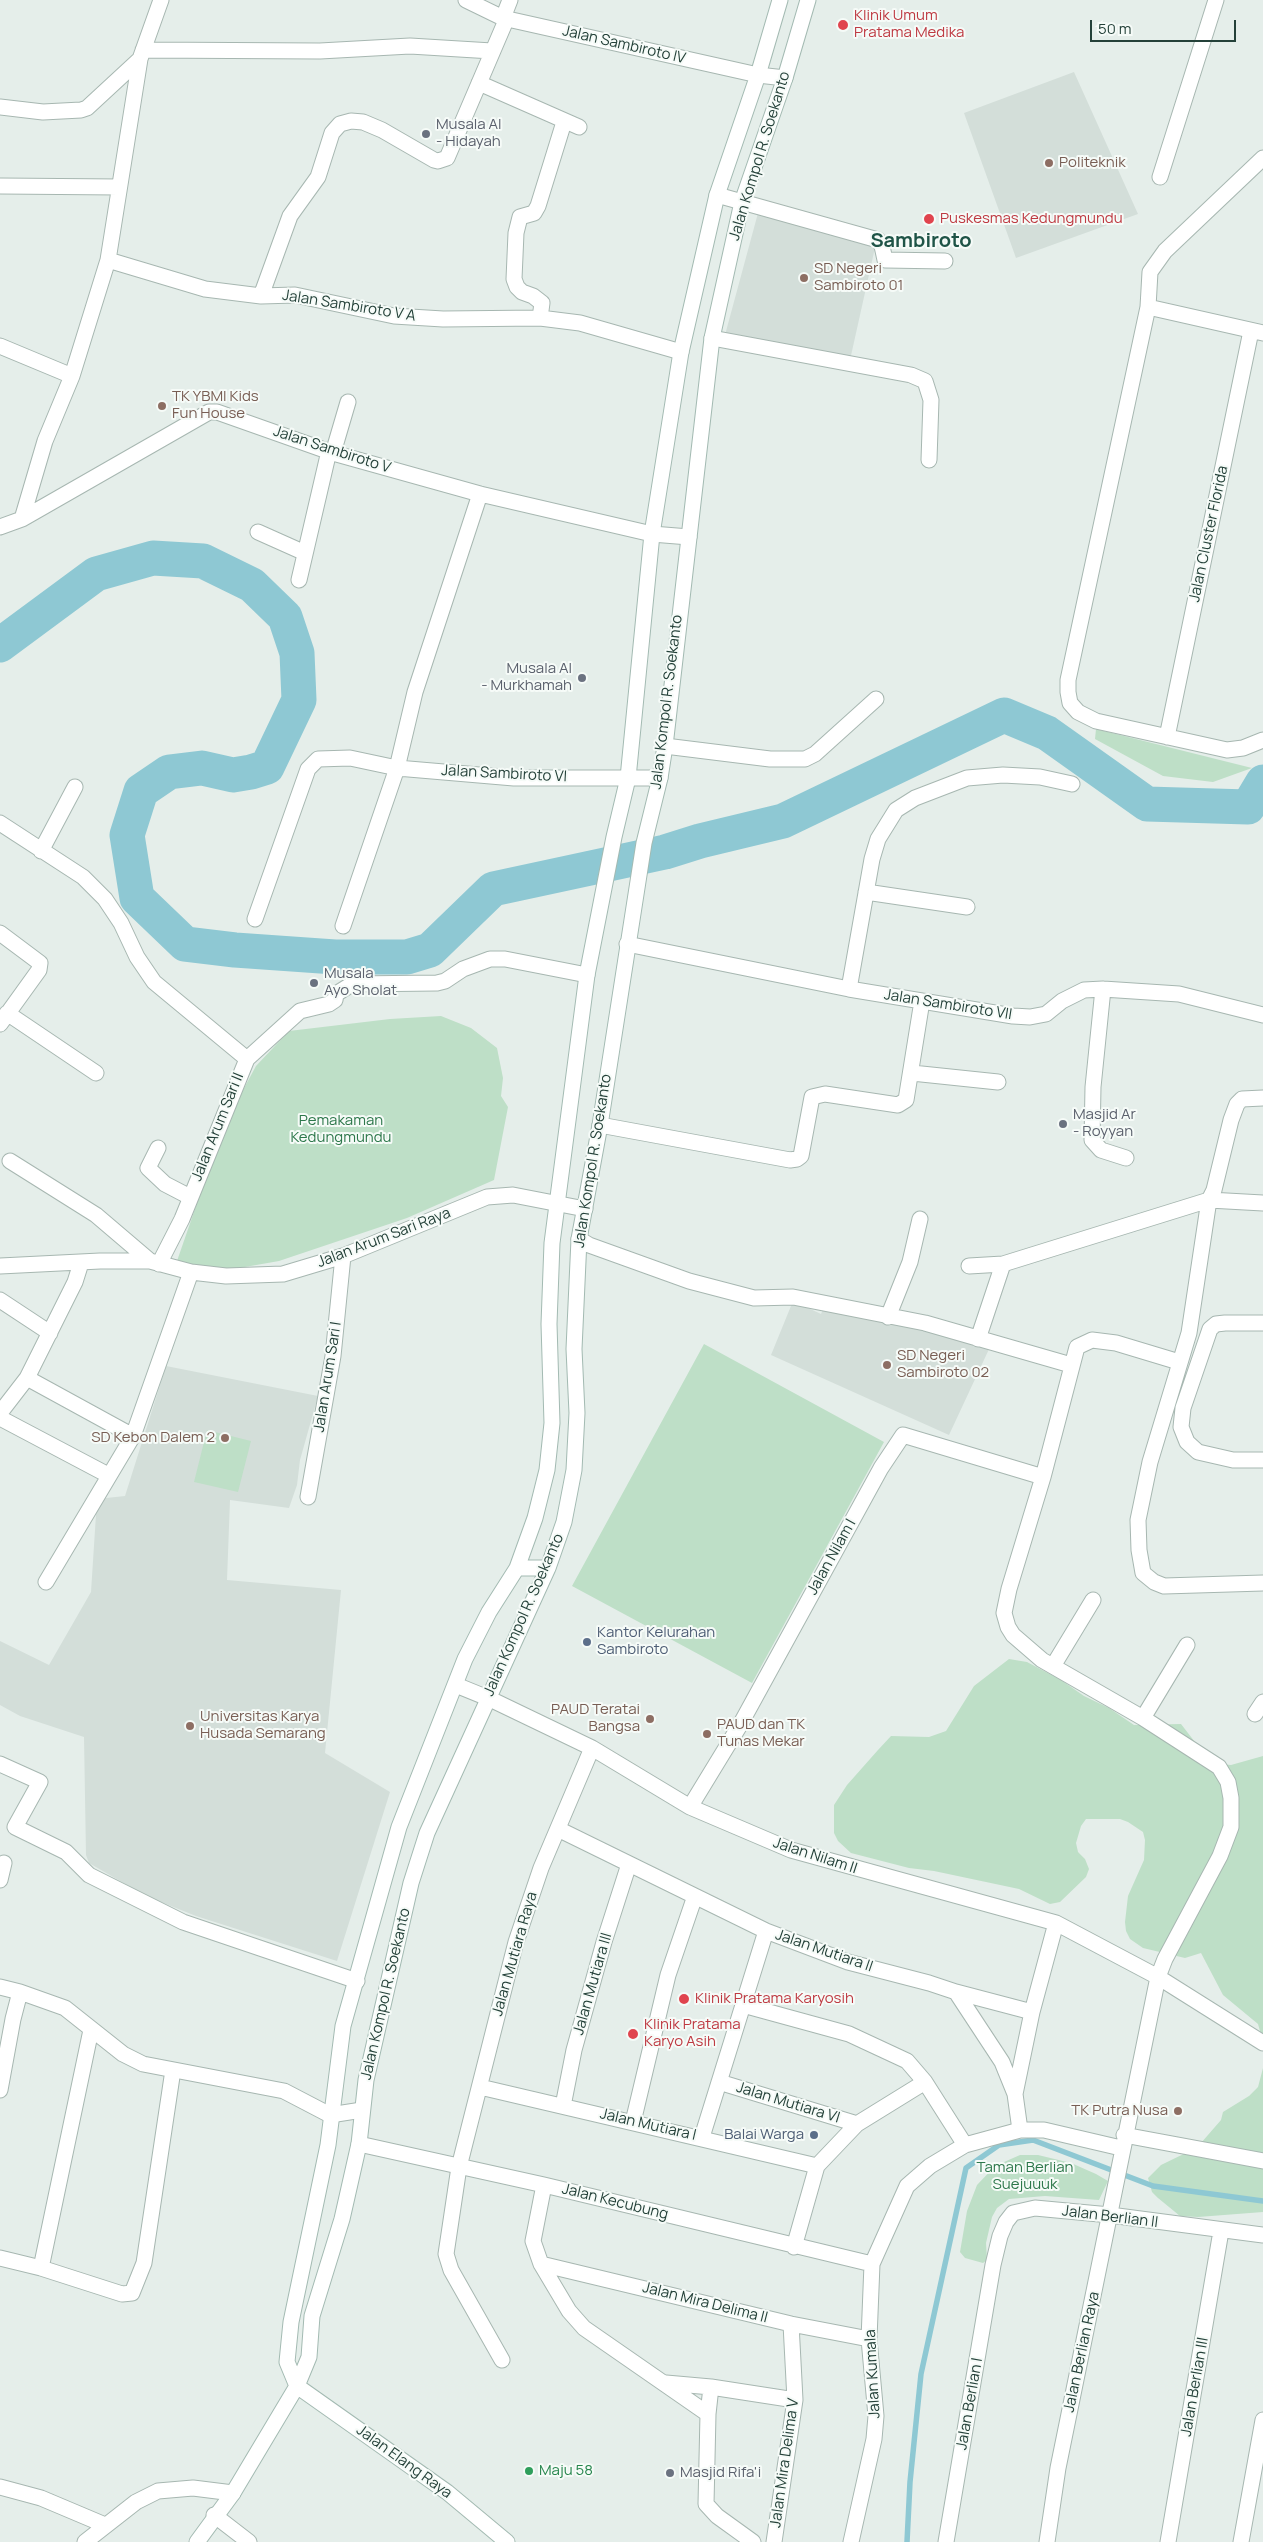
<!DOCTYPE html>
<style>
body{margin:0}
#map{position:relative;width:1263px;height:2542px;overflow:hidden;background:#e5eeea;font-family:Manrope,sans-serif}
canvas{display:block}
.scale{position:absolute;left:1090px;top:20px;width:146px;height:22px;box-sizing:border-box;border:2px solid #244139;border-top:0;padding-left:6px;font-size:15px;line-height:18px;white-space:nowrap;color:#244139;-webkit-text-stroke:4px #f6fbf8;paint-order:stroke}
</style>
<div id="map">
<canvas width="1263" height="2542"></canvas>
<div class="scale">50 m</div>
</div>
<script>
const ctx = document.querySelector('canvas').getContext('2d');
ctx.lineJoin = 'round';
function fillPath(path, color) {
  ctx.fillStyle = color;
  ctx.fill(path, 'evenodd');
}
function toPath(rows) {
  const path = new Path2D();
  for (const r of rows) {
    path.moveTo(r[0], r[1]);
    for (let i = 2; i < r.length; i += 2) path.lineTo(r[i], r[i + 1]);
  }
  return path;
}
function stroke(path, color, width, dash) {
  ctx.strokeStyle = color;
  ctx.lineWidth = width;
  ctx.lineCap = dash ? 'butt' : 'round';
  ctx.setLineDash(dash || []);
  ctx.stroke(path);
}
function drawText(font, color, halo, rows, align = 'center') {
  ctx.font = font + ' Manrope,sans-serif';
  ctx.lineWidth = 4;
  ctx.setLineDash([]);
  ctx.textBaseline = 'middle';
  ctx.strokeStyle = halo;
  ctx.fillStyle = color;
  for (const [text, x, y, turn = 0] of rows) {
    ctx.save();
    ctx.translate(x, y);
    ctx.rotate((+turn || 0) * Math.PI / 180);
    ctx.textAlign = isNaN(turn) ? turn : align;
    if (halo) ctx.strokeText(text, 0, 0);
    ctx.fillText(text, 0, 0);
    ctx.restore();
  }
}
fillPath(toPath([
 [1074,72,1138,214,1016,258,964,113],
 [758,213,876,243,850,360,725,335],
 [793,1301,821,1314,825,1305,929,1325,990,1347,949,1435,771,1355],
 [166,1366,318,1396,300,1460,297,1485,289,1508,230,1500,227,1580,341,1590,325,1753,390,1792,337,1961,196,1916,146,1896,89,1863,86,1855,84,1737,20,1716,0,1705,0,1641,49,1665,91,1592,97,1499,125,1496]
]), '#d3ded9');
fillPath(toPath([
 [1096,729,1252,768,1213,782,1163,776,1095,739],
 [441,1016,471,1028,497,1048,503,1078,501,1096,508,1107,494,1180,407,1218,279,1261,222,1271,177,1261,224,1125,256,1066,289,1031,390,1019],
 [704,1344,884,1442,752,1683,572,1586],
 [207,1430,251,1441,238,1492,194,1482],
 [1009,1659,1027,1662,1061,1680,1084,1696,1109,1708,1134,1725,1181,1724,1198,1746,1221,1764,1231,1765,1263,1756,1263,2042,1258,2024,1223,1995,1201,1953,1185,1958,1143,1948,1130,1939,1126,1931,1125,1922,1128,1896,1144,1860,1145,1840,1143,1832,1128,1822,1120,1819,1086,1819,1081,1826,1076,1843,1078,1852,1085,1859,1089,1869,1086,1877,1060,1902,1050,1904,1019,1889,934,1871,909,1868,851,1853,838,1841,834,1833,834,1805,847,1785,878,1750,891,1736,929,1737,946,1731,974,1686],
 [1263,2068,1263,2212,1198,2217,1180,2216,1158,2198,1152,2192,1148,2178,1161,2165,1194,2149,1201,2143,1221,2120,1223,2112,1249,2096,1258,2087],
 [1020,2155,1038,2155,1071,2163,1096,2174,1108,2181,1099,2200,1045,2196,1009,2199,997,2208,992,2217,986,2243,987,2260,983,2263,965,2258,960,2252,967,2211,977,2185,995,2166]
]), '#bedfc7');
stroke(toPath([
 [907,2542,910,2482,921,2374,966,2168,999,2145,1033,2140,1153,2186,1263,2201]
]), '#8ec8d3', 5.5);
stroke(toPath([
 [0,645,96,574,153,558,203,561,252,585,285,617,297,653,299,700,267,767,251,772,233,775,202,768,169,772,141,791,127,835,137,898,185,944,235,950,335,957,407,957,430,950,493,889,665,852,700,841,783,821,1004,715,1047,733,1147,804,1248,807,1263,782]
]), '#8ec8d3', 35);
const minor = toPath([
 [466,0,503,18,758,75,785,78],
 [503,18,510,0],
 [143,50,320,51,410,46,492,51],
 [479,83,579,127],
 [0,107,43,112,81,110,87,108,140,59],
 [1263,158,1165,251,1150,272,1148,307,1068,680,1068,692,1070,703,1078,712,1096,721,1227,750,1243,748,1263,740],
 [1160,177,1216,0],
 [0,186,119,187],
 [717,195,878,240,882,246,885,260,945,261],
 [108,260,205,289,261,296,295,295,394,316,443,319,540,318,580,323,681,352],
 [261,296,290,216,318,177,332,133,340,124,351,121,363,122,382,130,434,160,438,161,447,158,507,18],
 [1148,307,1263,333],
 [540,318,542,303,533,296,522,292,517,287,514,279,516,233,520,217,534,213,538,206,564,122],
 [712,338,911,375,925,381,931,400,929,460],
 [0,346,72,376],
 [333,453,348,402],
 [22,519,45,441,72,376,108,260,140,59,161,0],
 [0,527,22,519,209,412,217,412,333,453,480,494,652,534,689,537],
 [258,532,305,553],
 [299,580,329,451],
 [1167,737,1251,331],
 [665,746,770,759,805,759,815,754,876,699],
 [0,823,83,877,105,899,121,923,137,957,154,982,247,1059],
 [41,851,75,787],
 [866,892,967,907],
 [255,919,308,769,318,759,350,758,397,768,514,778,660,778],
 [343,926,397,768,415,692,480,494],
 [0,933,40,963,39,970,0,1024],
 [627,944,849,989,1013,1016,1030,1017,1046,1014,1062,1001,1084,990,1103,989,1179,994,1263,1015],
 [849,989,872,859,878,839,896,810,915,798,967,778,1003,775,1040,777,1072,784],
 [1103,989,1093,1087,1092,1140,1101,1150,1126,1158],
 [7,1013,96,1073],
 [912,1073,998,1082],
 [1263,1098,1242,1099,1237,1104,1231,1120,1214,1190,1209,1200,1189,1333,1150,1462,1138,1520,1139,1550,1143,1573,1154,1582,1164,1586,1263,1583],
 [600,1125,790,1160,797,1159,801,1156,812,1097,825,1094,898,1105,906,1100,922,1001],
 [158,1148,148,1168,165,1184,190,1197],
 [10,1161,96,1215,150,1261],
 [579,1239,589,1245,689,1281,754,1298,793,1297,925,1323,1071,1365],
 [159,1264,182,1219,247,1059,300,1011,329,1004,335,1000,336,994,352,984,437,983,445,981,463,969,490,959,505,959,587,975],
 [0,1266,100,1261,150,1261,191,1272,226,1276,283,1274,343,1256,487,1197,513,1195,585,1209],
 [969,1266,1003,1264,1209,1200,1263,1203],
 [0,1300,50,1333],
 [888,1317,910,1262,920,1219],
 [1263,1323,1225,1323,1216,1324,1210,1329,1183,1408,1181,1427,1187,1442,1198,1452,1233,1460,1263,1460],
 [978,1339,1003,1264],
 [27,1378,133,1436],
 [0,1413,27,1378,75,1282,81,1263],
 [0,1418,108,1475],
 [308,1497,333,1356,343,1256],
 [46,1582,133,1436,191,1272],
 [1053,1666,1093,1600],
 [456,1685,488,1698,592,1748,690,1807,791,1850,1056,1923,1158,1977,1263,2043],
 [1255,1714,1263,1702],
 [1143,1718,1187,1645],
 [0,1764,40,1782,15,1827,66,1852,89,1875,183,1922,357,1981],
 [690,1807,740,1725,881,1468,903,1435,1043,1477],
 [558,1829,766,1931,848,1962,929,1983,956,1992,1002,2062,1015,2094,1020,2130],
 [0,1880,4,1863],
 [0,1987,20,1992],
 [956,1992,1032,2012],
 [743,2005,849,2034,907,2061,925,2082,965,2145],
 [719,2082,857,2124],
 [480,2087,817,2166],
 [0,2090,13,2019,20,1992,65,2008,123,2054,143,2064,284,2091,330,2115,362,2110],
 [1015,2094,1032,2012,1056,1923],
 [563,2106,574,2050,604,1942,629,1864],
 [633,2122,668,1975,695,1896],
 [1124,2135,1263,2161],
 [702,2137,766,1931],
 [359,2144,544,2185,872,2264],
 [544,2185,533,2241,541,2264,569,2311,584,2328,708,2414],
 [794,2247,817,2166,857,2124,925,2082],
 [0,2258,41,2268,122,2294,132,2293,144,2263,173,2070],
 [541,2264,791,2324,869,2339],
 [41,2268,91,2030],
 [502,2360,451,2270,446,2254,459,2167,516,1942,541,1868,592,1748],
 [666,2383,711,2387],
 [0,2487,41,2498,105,2525],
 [214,2515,249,2542],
 [85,2542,136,2502,158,2491,193,2488,233,2493],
 [753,2542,717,2516,706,2504,708,2414,711,2387,795,2400],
 [774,2542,795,2400,791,2324],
 [851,2542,874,2439,876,2416,869,2339,872,2264,907,2186,930,2166,965,2145,1020,2130,1044,2130,1121,2148],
 [946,2542,993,2265,1000,2236,1006,2222,1013,2213,1035,2208,1110,2215,1263,2235],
 [1047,2542,1058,2468,1158,1977,1165,1959,1220,1856,1231,1827,1231,1798,1228,1782,1219,1767,1143,1718,1042,1660,1013,1635,1008,1627,1004,1613,1009,1589,1043,1477,1077,1347,1092,1340,1116,1343,1179,1362],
 [1168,2542,1221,2231],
 [1241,2542,1263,2420]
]);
const secondary = toPath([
 [517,1568,548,1568],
 [297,2386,287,2362,291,2322,328,2145,343,2026,399,1827,465,1659,489,1612,517,1568,535,1518,547,1470,552,1423,549,1324,552,1243,587,975,614,837,628,778,652,534,681,352,717,195,758,75,780,0],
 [297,2386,447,2492,507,2542],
 [197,2542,233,2493,297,2386,309,2357,312,2316,342,2219,359,2144,366,2080,411,1883,427,1833,548,1568,564,1522,574,1470,577,1413,574,1349,579,1239,600,1125,644,843,660,778,665,746,712,338,742,202,785,78,808,0]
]);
stroke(minor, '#a7b7b1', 17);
stroke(secondary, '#a3bab2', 17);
stroke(minor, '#fff', 15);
stroke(secondary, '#fff', 15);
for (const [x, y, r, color] of [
 [843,25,6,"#e0444e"],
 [426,134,5,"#6b7280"],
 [1049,163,5,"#8d6e63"],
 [929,219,6,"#e0444e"],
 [804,278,5,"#8d6e63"],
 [162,406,5,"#8d6e63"],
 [582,678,5,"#6b7280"],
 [314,983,5,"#6b7280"],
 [1063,1124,5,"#6b7280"],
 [887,1365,5,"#8d6e63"],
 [225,1438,5,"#8d6e63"],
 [587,1642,5,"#5c6f8a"],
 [650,1719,5,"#8d6e63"],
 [190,1726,5,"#8d6e63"],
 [707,1734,5,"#8d6e63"],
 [684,1999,6,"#e0444e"],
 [633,2034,6,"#e0444e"],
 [1178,2111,5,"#8d6e63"],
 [814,2135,5,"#5c6f8a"],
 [529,2471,5,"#2e9e5b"],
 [670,2473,5,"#6b7280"]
]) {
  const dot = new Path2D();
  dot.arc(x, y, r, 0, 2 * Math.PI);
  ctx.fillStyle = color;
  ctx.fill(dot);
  stroke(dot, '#f6fbf8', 2);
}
drawText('15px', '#be3a42', '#f6fbf8', [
 ["Klinik Umum",854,16],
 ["Pratama Medika",854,33],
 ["Puskesmas Kedungmundu",940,219],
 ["Klinik Pratama Karyosih",695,1999],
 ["Klinik Pratama",644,2025],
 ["Karyo Asih",644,2042]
], 'left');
drawText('15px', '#244139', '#f6fbf8', [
 ["Jalan Sambiroto IV",624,45,13],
 ["Jalan Kompol R. Soekanto",760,156,-73],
 ["Jalan Sambiroto V A",349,306,9],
 ["Jalan Sambiroto V",332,450,18],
 ["Jalan Cluster Florida",1209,534,-78],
 ["Jalan Kompol R. Soekanto",667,702,-83],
 ["Jalan Sambiroto VI",504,774,3],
 ["Jalan Sambiroto VII",948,1005,9],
 ["Jalan Arum Sari II",218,1127,-68],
 ["Jalan Kompol R. Soekanto",593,1161,-81],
 ["Jalan Arum Sari Raya",384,1238,-21],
 ["Jalan Arum Sari I",328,1377,-81],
 ["Jalan Nilam I",832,1557,-61],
 ["Jalan Kompol R. Soekanto",524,1615,-66],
 ["Jalan Nilam II",815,1856,18],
 ["Jalan Mutiara II",824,1951,19],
 ["Jalan Mutiara Raya",515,1954,-74],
 ["Jalan Mutiara III",593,1984,-74],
 ["Jalan Kompol R. Soekanto",386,1994,-77],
 ["Jalan Mutiara VI",788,2103,17],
 ["Jalan Mutiara I",648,2125,13],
 ["Jalan Kecubung",615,2202,14],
 ["Jalan Berlian II",1110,2217,7],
 ["Jalan Mira Delima II",705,2303,14],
 ["Jalan Berlian Raya",1082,2352,-78],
 ["Jalan Kumala",873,2374,-93],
 ["Jalan Berlian III",1195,2387,-80],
 ["Jalan Berlian I",970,2404,-80],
 ["Jalan Elang Raya",404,2462,36],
 ["Jalan Mira Delima V",785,2463,-82]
]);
drawText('15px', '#5b616d', '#f6fbf8', [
 ["Musala Al",436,125],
 ["- Hidayah",436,142],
 ["Musala Al",572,669,"right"],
 ["- Murkhamah",572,686,"right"],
 ["Musala",324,974],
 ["Ayo Sholat",324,991],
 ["Masjid Ar",1073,1115],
 ["- Royyan",1073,1132],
 ["Masjid Rifa'i",680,2473]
], 'left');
drawText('15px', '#785e54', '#f6fbf8', [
 ["Politeknik",1059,163],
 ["SD Negeri",814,269],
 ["Sambiroto 01",814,286],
 ["TK YBMI Kids",172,397],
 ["Fun House",172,414],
 ["SD Negeri",897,1356],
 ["Sambiroto 02",897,1373],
 ["SD Kebon Dalem 2",215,1438,"right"],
 ["PAUD Teratai",640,1710,"right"],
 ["Bangsa",640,1727,"right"],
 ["Universitas Karya",200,1717],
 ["Husada Semarang",200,1734],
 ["PAUD dan TK",717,1725],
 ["Tunas Mekar",717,1742],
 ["TK Putra Nusa",1168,2111,"right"]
], 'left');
drawText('15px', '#2d784b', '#f6fbf8', [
 ["Pemakaman",341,1121],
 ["Kedungmundu",341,1138],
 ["Taman Berlian",1025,2168],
 ["Suejuuuk",1025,2185]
]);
drawText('15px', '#4e5e75', '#f6fbf8', [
 ["Kantor Kelurahan",597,1633],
 ["Sambiroto",597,1650],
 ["Balai Warga",804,2135,"right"]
], 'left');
drawText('15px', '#27864d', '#f6fbf8', [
 ["Maju 58",539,2471]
], 'left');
drawText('bold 20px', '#1f5447', '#f6fbf8', [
 ["Sambiroto",921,241]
]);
</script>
